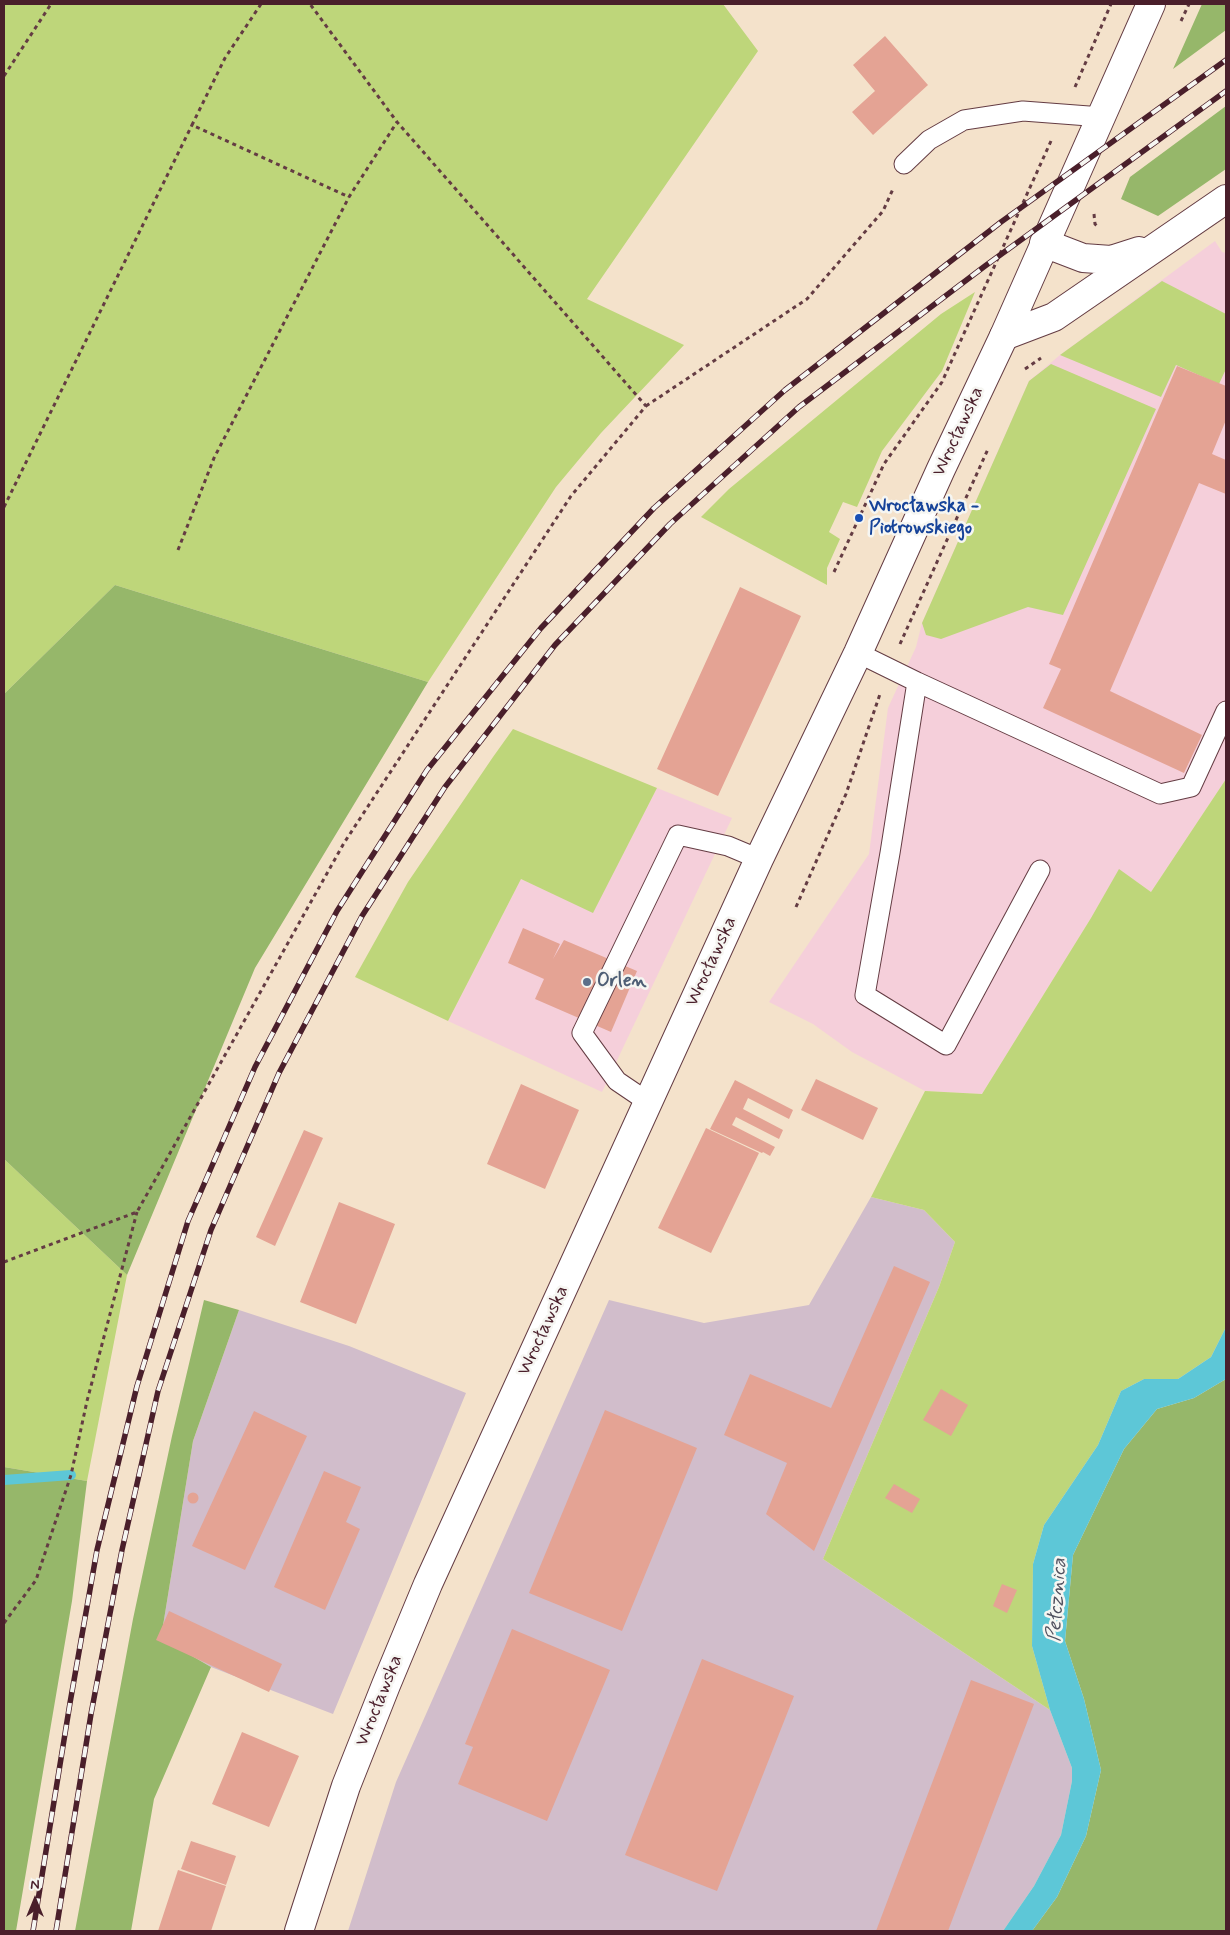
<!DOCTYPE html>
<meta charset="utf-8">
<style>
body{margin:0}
#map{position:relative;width:1230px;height:1935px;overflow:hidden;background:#f4e2cb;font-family:Mynerve,sans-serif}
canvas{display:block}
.frame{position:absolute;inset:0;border:5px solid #4a1f2b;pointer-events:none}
.north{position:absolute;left:10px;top:1875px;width:50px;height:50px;-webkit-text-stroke:4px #f6f6f2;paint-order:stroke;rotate:0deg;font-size:14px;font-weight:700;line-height:20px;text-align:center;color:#4a1f2b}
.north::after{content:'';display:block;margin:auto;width:18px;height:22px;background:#4a1f2b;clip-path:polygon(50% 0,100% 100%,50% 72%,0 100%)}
</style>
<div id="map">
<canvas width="1230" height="1935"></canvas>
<div class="frame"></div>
<div class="north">N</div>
</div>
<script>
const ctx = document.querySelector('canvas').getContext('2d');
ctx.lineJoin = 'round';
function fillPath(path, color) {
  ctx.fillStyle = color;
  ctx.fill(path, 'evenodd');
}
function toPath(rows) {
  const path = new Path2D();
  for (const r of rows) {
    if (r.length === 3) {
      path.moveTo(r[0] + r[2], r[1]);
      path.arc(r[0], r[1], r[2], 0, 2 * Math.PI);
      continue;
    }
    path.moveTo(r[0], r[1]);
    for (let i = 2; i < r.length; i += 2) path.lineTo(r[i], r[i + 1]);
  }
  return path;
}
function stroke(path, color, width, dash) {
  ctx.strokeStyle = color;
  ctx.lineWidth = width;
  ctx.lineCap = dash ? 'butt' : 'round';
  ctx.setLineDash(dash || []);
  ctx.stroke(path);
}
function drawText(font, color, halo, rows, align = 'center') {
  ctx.font = font + ' Mynerve,sans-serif';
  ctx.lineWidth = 5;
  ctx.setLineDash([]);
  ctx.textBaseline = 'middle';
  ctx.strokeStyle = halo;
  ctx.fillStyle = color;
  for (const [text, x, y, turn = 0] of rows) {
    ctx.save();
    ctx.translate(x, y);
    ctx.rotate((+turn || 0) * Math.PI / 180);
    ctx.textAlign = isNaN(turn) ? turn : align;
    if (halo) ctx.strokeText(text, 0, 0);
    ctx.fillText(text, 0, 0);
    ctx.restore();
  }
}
fillPath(toPath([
 [1215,241,1222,252,1226,253,1226,779,1151,892,1119,870,1091,918,982,1094,925,1091,852,1052,813,1024,769,1002,869,854,888,708,916,647,922,623,1029,381,1060,355],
 [657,788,732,818,602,1092,448,1021,521,879,593,912]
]), '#f5cfda');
fillPath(toPath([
 [871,1197,924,1210,955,1242,939,1287,823,1559,1050,1710,1072,1768,1072,1781,1061,1835,1034,1886,1003,1931,348,1931,396,1782,609,1300,704,1323,809,1305],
 [239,1310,349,1346,466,1393,333,1714,211,1667,161,1638,193,1441]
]), '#d1bdcb');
fillPath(toPath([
 [4,4,723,4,758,51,587,299,684,345,601,433,556,487,428,682,115,585,4,694],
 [1162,281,1226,314,1226,369,1219,384,1176,365,1161,397,1060,355],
 [975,292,942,371,882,451,857,507,843,502,829,532,840,539,827,568,827,585,701,517,729,489,941,314],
 [1051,364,1156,409,1063,615,1028,607,941,639,926,635,922,623,1029,381],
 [513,729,657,788,593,913,521,879,448,1021,355,977,408,882,493,757],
 [1226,779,1226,1327,1211,1357,1178,1379,1144,1379,1121,1391,1098,1445,1044,1525,1033,1564,1032,1646,1050,1710,823,1559,939,1287,955,1242,924,1210,871,1197,925,1091,982,1094,1091,918,1119,869,1151,892],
 [4,1159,127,1275,87,1481,4,1467]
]), '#bed67a');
fillPath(toPath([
 [1202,4,1226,4,1226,30,1173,69],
 [1226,106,1226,169,1158,216,1121,199,1130,177],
 [115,585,428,682,255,968,127,1275,4,1159,4,694],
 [204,1300,239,1310,193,1441,161,1638,211,1667,154,1799,131,1931,75,1931,133,1619,172,1436],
 [1226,1379,1226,1931,1032,1931,1057,1897,1086,1836,1101,1770,1084,1699,1065,1641,1073,1555,1124,1449,1157,1409,1194,1398],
 [4,1467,87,1481,72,1601,16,1931,4,1931]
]), '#96b76a');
fillPath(toPath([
 [1226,1327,1226,1379,1194,1398,1157,1409,1124,1449,1073,1555,1065,1641,1084,1699,1101,1770,1086,1836,1057,1897,1032,1931,1003,1931,1034,1886,1061,1835,1072,1781,1072,1768,1050,1710,1032,1646,1033,1564,1044,1525,1098,1445,1121,1391,1144,1379,1178,1379,1211,1357]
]), '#5dc7d7');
stroke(toPath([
 [4,1480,71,1475]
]), '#5dc7d7', 10);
fillPath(toPath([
 [885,36,928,85,873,135,852,112,875,91,853,65],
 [1177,366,1226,386,1226,420,1212,454,1226,460,1226,494,1199,483,1110,691,1202,735,1184,773,1043,708,1061,669,1049,664],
 [740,587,801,616,718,796,657,769],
 [523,928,560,944,553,959,564,940,637,971,611,1032,535,999,544,979,508,963],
 [816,1079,878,1108,863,1140,801,1110],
 [735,1080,793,1110,789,1119,748,1098,743,1109,783,1130,779,1139,736,1117,732,1125,775,1147,770,1156,763,1152,762,1153,710,1129],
 [521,1084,579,1110,545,1189,487,1164],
 [706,1128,759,1153,711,1253,658,1228],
 [304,1130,323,1138,275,1246,256,1237],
 [339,1202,395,1224,356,1324,300,1302],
 [894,1266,930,1282,814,1551,766,1514,787,1463,724,1435,750,1374,831,1408],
 [941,1389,968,1405,951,1436,923,1420],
 [605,1410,697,1448,622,1631,529,1593],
 [254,1411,307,1436,245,1570,192,1546],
 [324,1471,361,1487,346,1522,360,1529,325,1610,274,1587],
 [894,1484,920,1499,912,1513,885,1498],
 [193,1498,5.5],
 [1002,1584,1017,1590,1007,1613,993,1606],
 [169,1611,282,1664,269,1692,156,1640],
 [512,1629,610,1670,547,1821,458,1784,473,1747,465,1744],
 [702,1659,794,1696,717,1891,625,1855],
 [971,1680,1034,1704,948,1931,876,1931],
 [242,1732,299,1756,269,1827,212,1804],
 [191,1841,236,1856,226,1885,181,1869],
 [178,1870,226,1886,211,1931,158,1931]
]), '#e4a394');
const service = toPath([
 [904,164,929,140,964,120,1023,111,1102,117],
 [858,653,917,682,1160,794,1191,787,1226,711],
 [917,682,890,853,865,995,946,1045,1040,870],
 [648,1102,617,1081,582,1033,678,835,728,846,759,859]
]);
const tertiary = toPath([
 [1044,243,1083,258,1111,260,1139,251],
 [1004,336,1054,317,1226,199]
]);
const secondary = toPath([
 [299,1931,346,1786,386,1685,428,1584,759,859,858,653,941,469,1004,336,1151,4]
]);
stroke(service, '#643c43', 21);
stroke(tertiary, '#643c43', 30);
stroke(secondary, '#643c43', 30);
stroke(toPath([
 [261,4,225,58,192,125,349,197],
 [1181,21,1189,4],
 [4,76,51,4],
 [1075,87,1111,4],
 [1094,214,1095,224,1098,227],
 [1025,369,1041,358],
 [646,406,807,299,883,211,893,189],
 [4,507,192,125],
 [178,550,214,458,349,197,397,122],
 [834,572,884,464,942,382,1051,141],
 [900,644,988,449],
 [796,907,846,794,880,694],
 [4,1262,137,1212,344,843,571,496,646,406,397,122,310,4],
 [4,1623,36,1580,71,1475,87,1401,137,1212]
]), '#643c43', 3, [4, 4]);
stroke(service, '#fff', 19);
stroke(tertiary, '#fff', 28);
stroke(secondary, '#fff', 28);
const rail = toPath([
 [33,1931,70,1703,97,1550,137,1386,188,1221,255,1067,337,911,427,770,541,628,654,508,785,390,1001,222,1226,60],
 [56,1931,91,1714,122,1550,158,1391,211,1230,279,1073,362,916,445,787,555,645,670,524,799,407,985,266,1226,91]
]);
stroke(rail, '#4a1f2b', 5.5);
stroke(rail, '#f6f6f2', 4, [11]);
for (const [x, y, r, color] of [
 [859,518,5,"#1a4fb4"],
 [587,982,5,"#5c6f8a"]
]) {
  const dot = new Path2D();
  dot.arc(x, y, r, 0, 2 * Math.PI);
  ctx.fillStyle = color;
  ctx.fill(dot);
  stroke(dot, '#f6f6f2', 2);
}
drawText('19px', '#4a1f2b', '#f6f6f2', [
 ["Wrocławska",959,432,-65],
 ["Wrocławska",712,962,-65],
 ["Wrocławska",544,1331,-65],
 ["Wrocławska",380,1701,-68]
]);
drawText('bold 19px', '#164399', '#f6f6f2', [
 ["Wrocławska -",869,507],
 ["Piotrowskiego",869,529]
], 'left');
drawText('bold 19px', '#4e5e75', '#f6f6f2', [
 ["Orlen",597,982]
], 'left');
drawText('italic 20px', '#50515f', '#f6f6f2', [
 ["Pełcznica",1058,1600,-86]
]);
</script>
